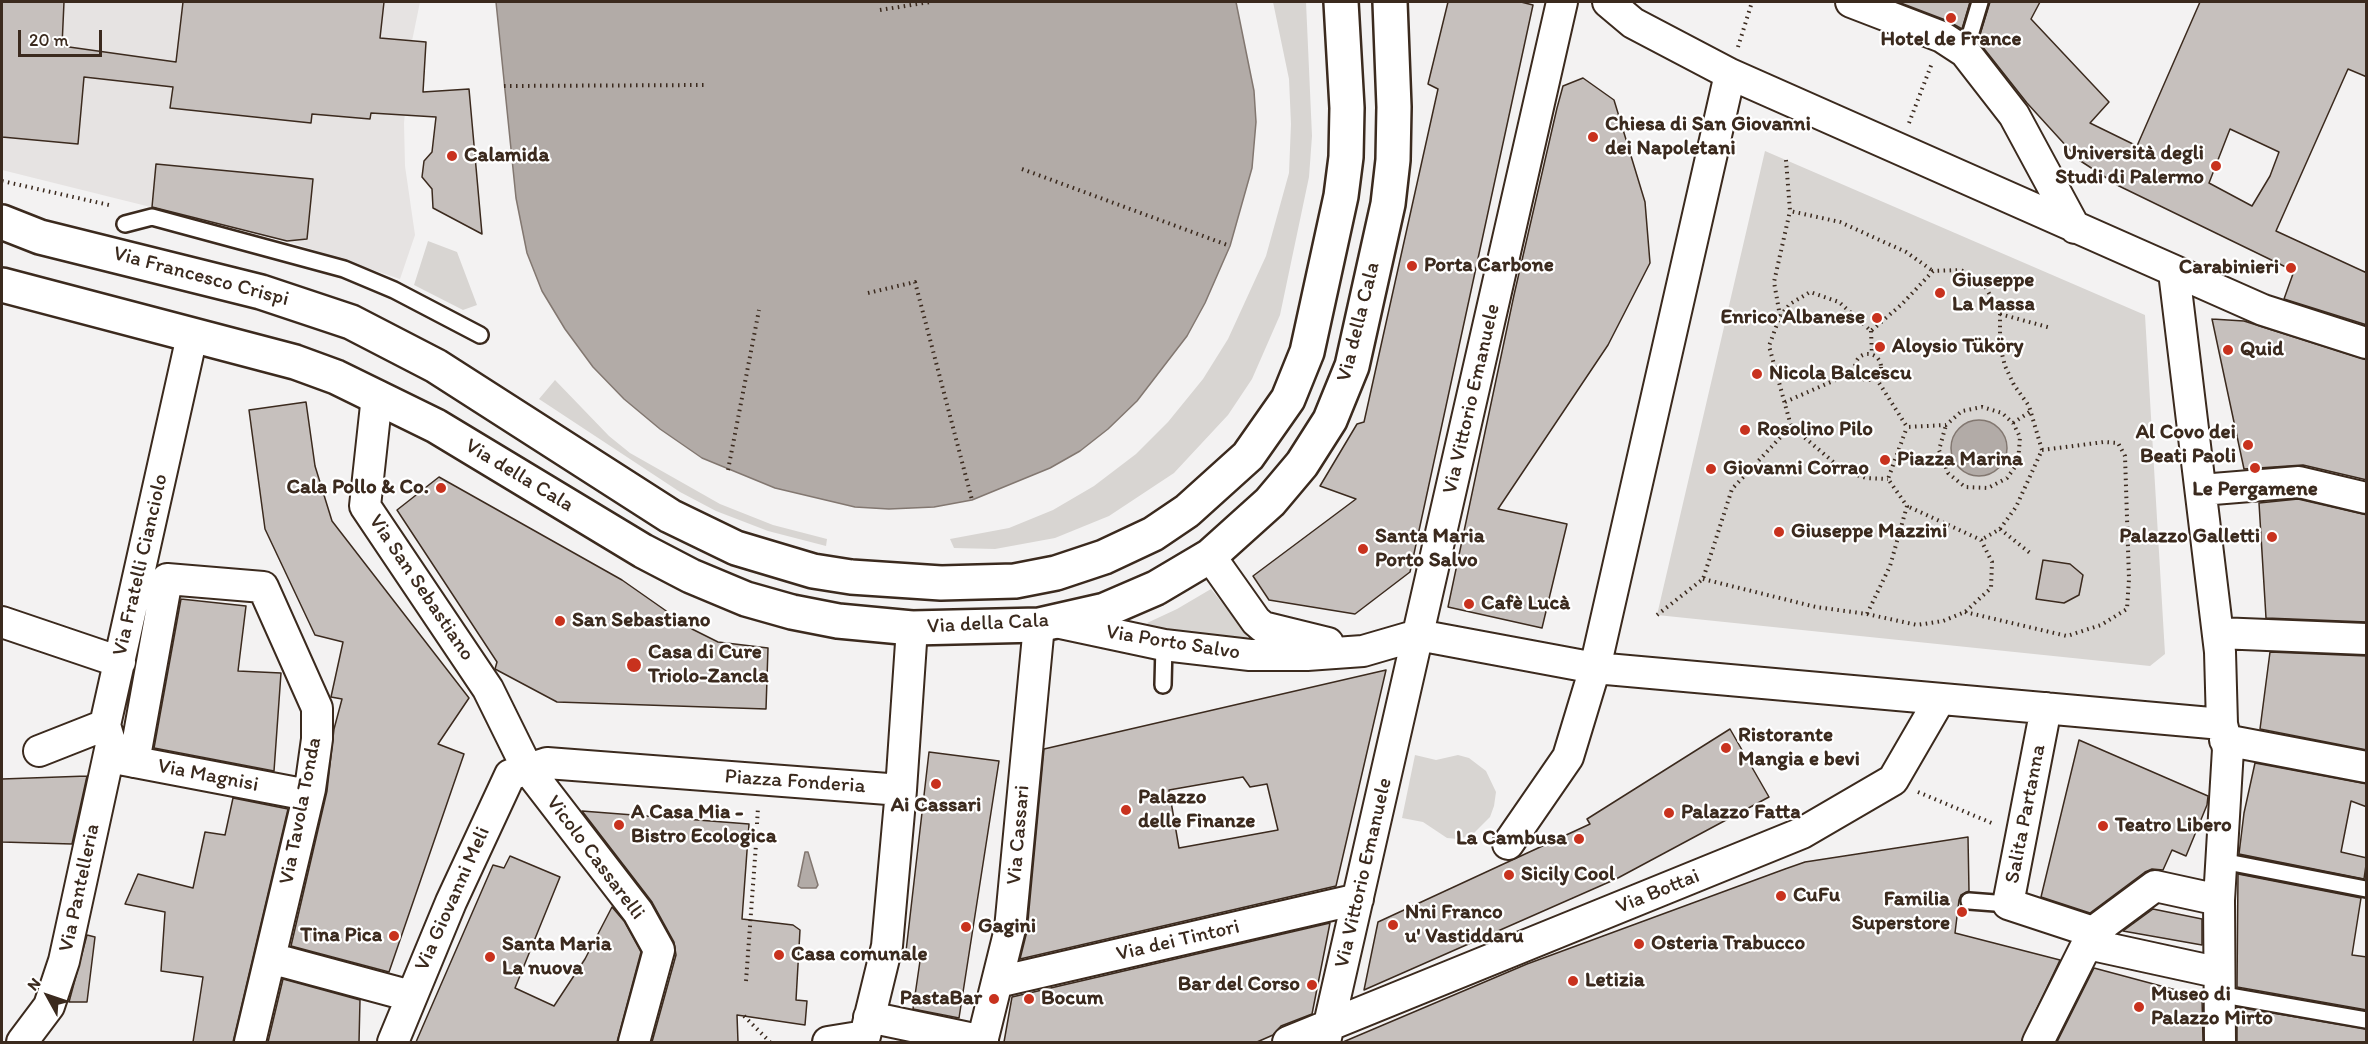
<!DOCTYPE html>
<meta charset="utf-8">
<style>
body{margin:0}
#map{position:relative;width:2368px;height:1044px;overflow:hidden;background:#f3f2f2;font-family:Itim,sans-serif}
canvas{display:block}
.frame{position:absolute;inset:0;border:3px solid #3b2a1e;pointer-events:none}
.north{position:absolute;left:18px;top:966px;width:60px;height:60px;-webkit-text-stroke:4px #fff;paint-order:stroke;rotate:310deg;font-size:16px;font-weight:700;line-height:24px;text-align:center;color:#3b2a1e}
.north::after{content:'';display:block;margin:auto;width:21px;height:27px;background:#3b2a1e;clip-path:polygon(50% 0,100% 100%,50% 72%,0 100%)}
.scale{position:absolute;left:18px;top:30px;width:84px;height:27px;box-sizing:border-box;border:3px solid #3b2a1e;border-top:0;padding-left:8px;font-size:18px;line-height:21px;white-space:nowrap;color:#3b2a1e;-webkit-text-stroke:4px #fff;paint-order:stroke}
</style>
<div id="map">
<canvas width="2368" height="1044"></canvas>
<div class="frame"></div>
<div class="north">N</div>
<div class="scale">20 m</div>
</div>
<script>
const ctx = document.querySelector('canvas').getContext('2d');
ctx.lineJoin = 'round';
function fillPath(path, color) {
  ctx.fillStyle = color;
  ctx.fill(path, 'evenodd');
}
function toPath(rows) {
  const path = new Path2D();
  for (const r of rows) {
    if (r.length === 3) {
      path.moveTo(r[0] + r[2], r[1]);
      path.arc(r[0], r[1], r[2], 0, 2 * Math.PI);
      continue;
    }
    path.moveTo(r[0], r[1]);
    for (let i = 2; i < r.length; i += 2) path.lineTo(r[i], r[i + 1]);
  }
  return path;
}
function stroke(path, color, width, dash) {
  ctx.strokeStyle = color;
  ctx.lineWidth = width;
  ctx.lineCap = dash ? 'butt' : 'round';
  ctx.setLineDash(dash || []);
  ctx.stroke(path);
}
function drawText(font, color, halo, rows, align = 'center') {
  ctx.font = font + ' Itim,sans-serif';
  ctx.lineWidth = 4.5;
  ctx.setLineDash([]);
  ctx.textBaseline = 'middle';
  ctx.strokeStyle = halo;
  ctx.fillStyle = color;
  for (const [text, x, y, turn = 0] of rows) {
    ctx.save();
    ctx.translate(x, y);
    ctx.rotate((+turn || 0) * Math.PI / 180);
    ctx.textAlign = isNaN(turn) ? turn : align;
    if (halo) ctx.strokeText(text, 0, 0);
    ctx.fillText(text, 0, 0);
    ctx.restore();
  }
}
fillPath(toPath([
 [2,2,420,2,412,41,404,123,405,166,415,235,400,279,287,241,2,170]
]), '#e6e3e2');
fillPath(toPath([
 [1273,2,1306,2,1312,136,1309,177,1280,315,1252,379,1228,415,1174,473,1109,516,1055,538,995,549,954,548,950,539,1009,528,1053,510,1094,486,1136,454,1168,422,1203,379,1228,339,1266,256,1289,173,1291,124,1289,79],
 [1765,151,2145,315,2165,654,2150,666,1657,615],
 [428,241,457,252,477,305,463,310,414,285],
 [555,380,609,436,630,453,720,504,773,525,827,539,826,546,768,531,716,511,680,492,539,399],
 [1211,589,1245,631,1250,645,1151,631,1147,623,1177,609],
 [1415,755,1436,760,1458,755,1469,758,1486,771,1496,792,1494,806,1490,817,1472,835,1458,839,1447,838,1423,822,1402,818]
]), '#d8d5d2');
const water = toPath([
 [496,2,1236,2,1254,91,1256,122,1252,168,1230,246,1205,303,1187,336,1137,401,1108,429,1080,451,1050,468,972,500,934,507,889,509,855,507,775,488,702,458,660,429,624,399,593,367,565,329,542,291,527,253,516,198,496,2],
 [1979,448,28],
 [805,852,808,852,818,885,816,888,801,888,798,886,805,852]
]);
fillPath(water, '#b2aba7');
stroke(water, '#827770', 1.5);
const building = toPath([
 [2,2,64,2,62,46,176,62,183,2,384,2,380,38,426,42,423,92,469,89,482,234,433,208,432,189,422,177,424,161,432,152,436,117,371,113,370,119,312,114,311,123,170,108,173,87,84,77,78,144,2,137,2,2],
 [1448,2,1521,2,1533,5,1410,572,1355,614,1269,600,1253,576,1356,499,1320,486,1357,424,1364,422,1438,89,1428,84,1448,2],
 [1898,2,1970,2,1962,29,1948,21,1898,2],
 [1990,2,2040,2,2031,19,2109,102,2090,123,2137,146,2200,2,2367,2,2367,77,2348,69,2276,231,2367,273,2367,325,2284,299,2294,271,2119,186,2079,160,2027,103,1978,41,1990,2],
 [2230,129,2279,152,2270,176,2252,206,2209,183,2230,129],
 [1583,78,1614,100,1645,202,1650,263,1608,345,1498,509,1567,524,1542,628,1448,607,1514,295,1557,108,1563,86,1583,78],
 [156,164,313,179,307,239,287,241,152,207,156,164],
 [2212,319,2244,321,2367,360,2367,480,2303,465,2244,469,2212,319],
 [306,402,315,466,332,521,469,698,438,744,464,754,389,972,291,946,327,791,334,729,342,699,331,697,343,642,315,635,265,529,249,410,306,402],
 [439,477,622,580,692,629,718,642,768,648,766,709,557,702,495,669,497,662,397,510,439,477],
 [2298,499,2367,515,2367,622,2266,618,2259,503,2298,499],
 [2043,560,2070,564,2083,575,2079,595,2064,603,2036,599,2043,560],
 [181,599,246,606,238,671,281,673,274,771,154,748,181,599],
 [2270,652,2367,656,2367,750,2260,729,2270,652],
 [1386,670,1336,886,1020,959,1027,931,1044,749,1386,670],
 [1243,777,1250,787,1267,784,1278,830,1179,848,1169,790,1243,777],
 [1730,729,1769,797,1616,879,1364,990,1378,922,1590,824,1587,819,1730,729],
 [2079,740,2208,796,2207,805,2186,856,2172,850,2163,870,2152,869,2145,872,2090,913,2041,897,2079,740],
 [929,752,999,761,959,1018,913,1009,920,961,905,960,929,752],
 [2255,763,2367,784,2367,807,2351,801,2341,852,2367,858,2364,879,2239,854,2244,813,2255,763],
 [87,776,72,844,2,842,2,779,87,776],
 [233,798,288,809,233,1042,193,1042,203,977,161,971,165,912,125,904,138,874,193,888,205,832,225,835,233,798],
 [582,811,749,824,742,919,793,925,800,930,796,1000,807,1001,805,1025,737,1015,738,1042,652,1042,676,955,674,942,652,902,582,811],
 [1968,837,1969,891,1961,895,1959,900,1955,933,2060,960,2021,1042,1343,1042,1527,964,1785,869,1805,862,1968,837],
 [510,856,560,877,515,988,554,1006,585,959,612,907,624,921,641,952,617,1042,416,1042,493,865,504,868,510,856],
 [2238,874,2361,898,2352,955,2367,957,2367,1010,2237,987,2238,874],
 [2153,909,2202,919,2202,945,2123,931,2153,909],
 [1330,923,1312,1014,1281,1026,1273,1035,1257,1042,1004,1042,1012,997,1330,923],
 [87,935,95,937,87,1002,69,1002,87,935],
 [2094,968,2202,997,2203,1042,2057,1042,2094,968],
 [283,979,360,1000,359,1042,268,1042,283,979],
 [2237,1007,2367,1029,2367,1042,2237,1042,2237,1007]
]);
fillPath(building, '#c6c0bd');
stroke(building, '#3b2a1e', 1.5);
const lane = toPath([
 [1965,52,1980,2],
 [125,224,152,217,344,269,394,290,480,335],
 [1163,685,1164,645],
 [2222,861,2366,889],
 [1969,901,2008,904],
 [2218,994,2366,1020]
]);
const street = toPath([
 [1608,2,1633,23,1730,74,2263,310,2366,343],
 [1851,2,1942,37,1965,52,2014,115,2075,228],
 [2174,272,2220,652,2222,724,2228,749,2219,900,2220,1042],
 [377,396,365,506,488,689,527,768,638,912,659,950,634,1042],
 [2201,490,2299,482,2366,498],
 [1210,556,1256,621,1263,627,1328,643],
 [2,622,120,662],
 [1056,622,1164,645,1250,655,1307,655,1363,651,1418,635,1595,668,2222,724],
 [2218,633,2366,639],
 [2046,708,2008,904,2093,932,2155,886,2219,900],
 [105,725,192,336],
 [2225,740,2366,767],
 [39,751,105,725],
 [114,758,308,795],
 [134,762,167,579,263,587,317,708,317,739,310,789,250,1042],
 [1508,844,1568,757,1595,668,1730,74],
 [2097,946,2207,970],
 [270,958,411,996],
 [998,982,1358,899],
 [869,1017,983,1041],
 [22,1042,49,1006,64,961,111,745,105,725],
 [393,1042,451,902,510,775,547,763,901,790],
 [828,1042,865,1036,887,946,901,790,912,628],
 [982,1042,1010,929,1039,625],
 [1288,1042,1802,833,1893,780,1940,699],
 [1325,1042,1562,2],
 [2038,1042,2093,932]
]);
const secondary = toPath([
 [2,222,40,237,261,292,351,322,436,366,670,516,736,548,813,571,851,577,941,583,1015,581,1056,573,1104,557,1153,534,1187,511,1248,456,1288,399,1307,352,1341,196,1346,157,1347,108,1341,2],
 [2,285,295,362,336,377,436,426,643,551,691,576,746,599,792,612,838,621,912,628,1039,625,1105,610,1156,588,1210,556,1270,502,1302,464,1330,420,1352,366,1388,204,1393,160,1394,107,1390,2]
]);
stroke(lane, '#3b2a1e', 20);
stroke(street, '#3b2a1e', 34);
stroke(secondary, '#3b2a1e', 38);
stroke(toPath([
 [880,10,930,2],
 [1738,47,1752,2],
 [504,86,708,85],
 [1909,123,1932,63],
 [1786,160,1790,211,1840,222,1906,252,1933,271],
 [1022,169,1230,246],
 [2,181,109,205],
 [868,293,915,282,972,500],
 [2000,314,2051,328],
 [1780,316,1774,282,1790,211],
 [1871,331,1872,355],
 [1868,367,13],
 [1876,378,1907,427,1946,425,1962,411,1982,407,2002,413,2013,423,2020,437,2018,463,2007,478,1988,488,1965,487,1948,473,1939,450,1946,425],
 [1785,402,1856,371],
 [2013,423,2031,411],
 [1791,426,1844,471,1866,478,1888,479],
 [728,470,759,310],
 [2000,529,2030,553],
 [1703,579,1816,607,1867,614,1890,566,1907,506,1888,479,1907,427],
 [1965,612,2067,636,2101,625,2127,609,2129,579,2125,456,2118,443,2104,442,2042,450],
 [1867,614,1917,625,1943,621,1965,612,1991,588,1992,562,1981,540,1907,506],
 [1657,615,1703,579,1732,489,1791,426,1769,346,1780,316,1790,304,1810,292,1839,302,1871,331,1902,304,1933,271,1961,270,1984,284,2000,314,2000,346,2005,366,2014,385,2029,406,2042,450,2016,507,2000,529,1981,540],
 [1918,792,1994,824],
 [757,824,758,807],
 [746,981,756,844],
 [744,1016,770,1042]
]), '#3b2a1e', 4, [1.5, 4.5]);
stroke(lane, '#fff', 15);
stroke(street, '#fff', 30);
stroke(secondary, '#fff', 33);
for (const [x, y, r, color] of [
 [1951,18,6,"#c8321e"],
 [1593,137,6,"#c8321e"],
 [452,156,6,"#c8321e"],
 [2216,166,6,"#c8321e"],
 [1412,266,6,"#c8321e"],
 [2291,268,6,"#c8321e"],
 [1940,293,6,"#c8321e"],
 [1877,318,6,"#c8321e"],
 [1880,347,6,"#c8321e"],
 [2228,350,6,"#c8321e"],
 [1757,374,6,"#c8321e"],
 [1745,430,6,"#c8321e"],
 [2248,445,6,"#c8321e"],
 [1885,460,6,"#c8321e"],
 [2255,468,6,"#c8321e"],
 [1711,469,6,"#c8321e"],
 [441,488,6,"#c8321e"],
 [1779,532,6,"#c8321e"],
 [2272,537,6,"#c8321e"],
 [1363,549,6,"#c8321e"],
 [1469,604,6,"#c8321e"],
 [560,621,6,"#c8321e"],
 [634,665,8,"#c8321e"],
 [1726,748,6,"#c8321e"],
 [936,784,6,"#c8321e"],
 [1126,810,6,"#c8321e"],
 [1669,813,6,"#c8321e"],
 [619,825,6,"#c8321e"],
 [2103,826,6,"#c8321e"],
 [1579,839,6,"#c8321e"],
 [1509,875,6,"#c8321e"],
 [1781,896,6,"#c8321e"],
 [1962,912,6,"#c8321e"],
 [1393,925,6,"#c8321e"],
 [966,927,6,"#c8321e"],
 [394,936,6,"#c8321e"],
 [1639,944,6,"#c8321e"],
 [779,955,6,"#c8321e"],
 [490,957,6,"#c8321e"],
 [1573,981,6,"#c8321e"],
 [1312,985,6,"#c8321e"],
 [994,999,6,"#c8321e"],
 [1029,999,6,"#c8321e"],
 [2139,1007,6,"#c8321e"]
]) {
  const dot = new Path2D();
  dot.arc(x, y, r, 0, 2 * Math.PI);
  ctx.fillStyle = color;
  ctx.fill(dot);
  stroke(dot, '#fff', 2);
}
drawText('bold 21px', '#3b2a1e', '#fff', [
 ["Hotel de France",1951,40,"center"],
 ["Chiesa di San Giovanni",1605,125],
 ["dei Napoletani",1605,149],
 ["Università degli",2204,154,"right"],
 ["Studi di Palermo",2204,178,"right"],
 ["Calamida",464,156],
 ["Porta Carbone",1424,266],
 ["Carabinieri",2279,268,"right"],
 ["Giuseppe",1952,281],
 ["La Massa",1952,305],
 ["Enrico Albanese",1865,318,"right"],
 ["Aloysio Tüköry",1892,347],
 ["Quid",2240,350],
 ["Nicola Balcescu",1769,374],
 ["Rosolino Pilo",1757,430],
 ["Al Covo dei",2236,433,"right"],
 ["Beati Paoli",2236,457,"right"],
 ["Piazza Marina",1897,460],
 ["Giovanni Corrao",1723,469],
 ["Cala Pollo & Co.",429,488,"right"],
 ["Le Pergamene",2255,490,"center"],
 ["Giuseppe Mazzini",1791,532],
 ["Santa Maria",1375,537],
 ["Porto Salvo",1375,561],
 ["Palazzo Galletti",2260,537,"right"],
 ["Cafè Lucà",1481,604],
 ["San Sebastiano",572,621],
 ["Casa di Cure",648,653],
 ["Triolo-Zancla",648,677],
 ["Ristorante",1738,736],
 ["Mangia e bevi",1738,760],
 ["Palazzo",1138,798],
 ["delle Finanze",1138,822],
 ["Ai Cassari",936,806,"center"],
 ["A Casa Mia -",631,813],
 ["Bistro Ecologica",631,837],
 ["Palazzo Fatta",1681,813],
 ["Teatro Libero",2115,826],
 ["La Cambusa",1567,839,"right"],
 ["Sicily Cool",1521,875],
 ["CuFu",1793,896],
 ["Familia",1950,900,"right"],
 ["Superstore",1950,924,"right"],
 ["Nni Franco",1405,913],
 ["u' Vastiddaru",1405,937],
 ["Gagini",978,927],
 ["Tina Pica",382,936,"right"],
 ["Osteria Trabucco",1651,944],
 ["Santa Maria",502,945],
 ["La nuova",502,969],
 ["Casa comunale",791,955],
 ["Letizia",1585,981],
 ["Bar del Corso",1300,985,"right"],
 ["Museo di",2151,995],
 ["Palazzo Mirto",2151,1019],
 ["PastaBar",982,999,"right"],
 ["Bocum",1041,999]
], 'left');
drawText('21px', '#3b2a1e', '#fff', [
 ["Via Francesco Crispi",201,277,15],
 ["Via della Cala",1359,322,-76],
 ["Via Vittorio Emanuele",1472,399,-77],
 ["Via della Cala",519,476,31],
 ["Via Fratelli Cianciolo",141,565,-77],
 ["Via San Sebastiano",421,588,56],
 ["Via della Cala",988,624,-3],
 ["Via Porto Salvo",1173,643,9],
 ["Via Magnisi",208,776,11],
 ["Piazza Fonderia",795,782,4],
 ["Via Tavola Tonda",301,811,-79],
 ["Salita Partanna",2026,814,-79],
 ["Via Cassari",1019,835,-85],
 ["Vicolo Cassarelli",595,858,53],
 ["Via Vittorio Emanuele",1364,873,-77],
 ["Via Pantelleria",80,888,-78],
 ["Via Bottai",1658,892,-22],
 ["Via Giovanni Meli",453,899,-66],
 ["Via dei Tintori",1178,941,-13]
]);
</script>
